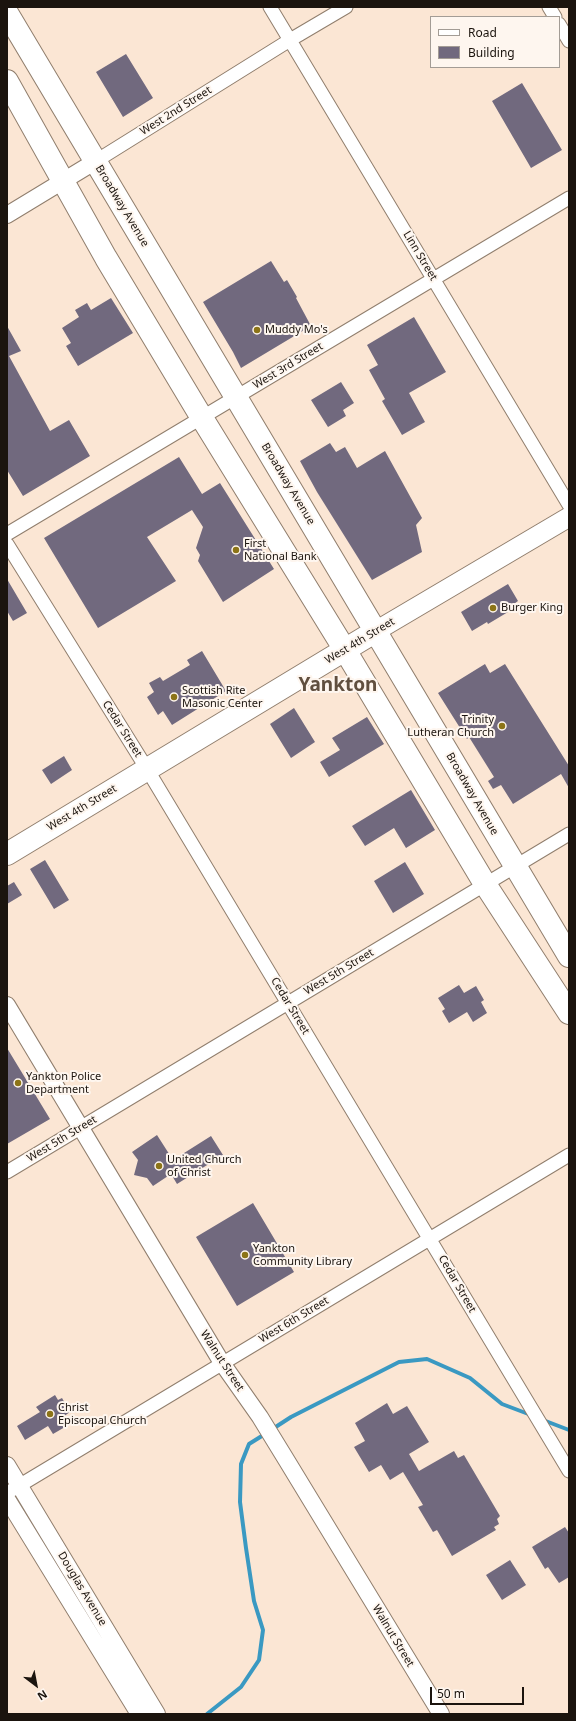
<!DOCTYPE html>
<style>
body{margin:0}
#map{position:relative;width:576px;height:1721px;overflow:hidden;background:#fbe6d4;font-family:"Noto Sans",sans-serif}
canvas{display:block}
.frame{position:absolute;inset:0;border:8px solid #1b140e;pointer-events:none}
.legend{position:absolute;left:430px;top:16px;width:130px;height:52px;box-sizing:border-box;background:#fef6ef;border:1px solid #a39c95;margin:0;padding:5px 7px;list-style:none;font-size:12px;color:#1b140e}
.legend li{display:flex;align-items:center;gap:8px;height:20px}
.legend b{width:20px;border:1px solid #a39c95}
.north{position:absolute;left:16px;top:1665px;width:40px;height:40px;-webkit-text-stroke:3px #fef6ef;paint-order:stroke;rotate:148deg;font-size:11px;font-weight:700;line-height:16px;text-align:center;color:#1b140e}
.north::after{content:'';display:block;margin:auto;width:14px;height:18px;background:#1b140e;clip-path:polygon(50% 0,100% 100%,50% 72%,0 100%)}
.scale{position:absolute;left:430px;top:1687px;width:94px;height:18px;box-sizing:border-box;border:2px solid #1b140e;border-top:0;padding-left:5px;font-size:12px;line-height:14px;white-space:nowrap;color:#1b140e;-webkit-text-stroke:3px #fef6ef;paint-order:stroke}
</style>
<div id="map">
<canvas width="576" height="1721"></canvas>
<div class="frame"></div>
<ul class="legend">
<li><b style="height:5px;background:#fff"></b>Road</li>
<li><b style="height:11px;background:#71697e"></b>Building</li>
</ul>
<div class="north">N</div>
<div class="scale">50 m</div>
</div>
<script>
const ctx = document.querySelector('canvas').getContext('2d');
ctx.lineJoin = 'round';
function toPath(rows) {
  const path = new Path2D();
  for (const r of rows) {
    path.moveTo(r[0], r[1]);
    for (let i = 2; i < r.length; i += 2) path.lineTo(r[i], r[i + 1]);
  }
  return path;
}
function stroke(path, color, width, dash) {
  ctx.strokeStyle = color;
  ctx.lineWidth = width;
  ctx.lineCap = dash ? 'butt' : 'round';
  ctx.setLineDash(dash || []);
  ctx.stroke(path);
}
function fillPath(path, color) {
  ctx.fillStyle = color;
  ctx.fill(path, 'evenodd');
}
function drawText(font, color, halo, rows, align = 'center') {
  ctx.font = font + ' "Noto Sans",sans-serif';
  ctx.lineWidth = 4;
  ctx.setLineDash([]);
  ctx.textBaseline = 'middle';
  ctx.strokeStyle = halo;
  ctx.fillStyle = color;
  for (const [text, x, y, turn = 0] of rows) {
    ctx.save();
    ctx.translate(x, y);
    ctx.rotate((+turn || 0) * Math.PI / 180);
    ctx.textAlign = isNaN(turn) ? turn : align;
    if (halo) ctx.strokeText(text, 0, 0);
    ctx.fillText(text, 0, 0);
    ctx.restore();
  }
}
stroke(toPath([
 [543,1420,569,1430],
 [271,1430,291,1417,399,1362,427,1359,470,1378,502,1404,531,1415],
 [207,1714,241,1687,259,1660,263,1630,254,1601,246,1548,240,1502,241,1464,249,1444,265,1434]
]), '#3a99c2', 4);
fillPath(toPath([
 [126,54,153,98,123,117,96,72],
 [522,83,562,150,531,168,492,101],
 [271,261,284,282,287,280,297,297,296,298,311,326,241,368,233,352,203,302],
 [111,298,133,333,78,366,66,346,71,343,62,328,79,317,75,310,87,303,91,310],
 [414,317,446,372,409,393,425,422,402,435,382,401,385,399,369,370,378,365,367,345],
 [7,326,21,351,9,356,50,431,69,420,90,456,23,496,7,470],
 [341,382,354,403,343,410,346,416,328,427,311,400],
 [330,443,336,452,345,447,357,468,385,451,422,518,416,525,422,552,372,580,317,492,300,461],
 [179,457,202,494,220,483,274,569,223,602,198,561,200,555,196,548,203,527,192,510,147,537,176,581,98,628,44,538],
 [7,579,27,613,13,621,7,611],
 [508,584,518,601,511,606,513,609,488,624,487,622,472,631,461,612],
 [202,651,226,691,172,725,163,711,158,715,147,697,154,692,149,683,160,677,163,681,190,665,187,660],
 [485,664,490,673,505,664,569,766,569,788,561,774,513,804,501,785,493,789,488,781,494,777,469,737,467,739,438,693],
 [294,708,315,742,291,758,270,724],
 [367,717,384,744,329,777,320,762,340,750,332,738],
 [64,756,72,770,51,784,42,770],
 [411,790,435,830,406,848,394,828,365,846,352,826],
 [45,860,69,900,54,909,30,869],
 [405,862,424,894,393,913,374,881],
 [14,882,22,895,7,904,7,886],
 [459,985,464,993,476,986,484,1000,481,1002,487,1013,473,1022,467,1012,449,1023,442,1011,445,1009,438,998],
 [7,1048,50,1119,7,1144],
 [157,1135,173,1160,211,1136,223,1155,177,1184,171,1174,153,1186,147,1178,134,1175,138,1160,132,1152],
 [253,1203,294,1272,237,1306,196,1237],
 [55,1395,58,1400,62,1398,70,1412,60,1419,65,1427,53,1434,48,1426,25,1440,17,1426,40,1412,36,1407],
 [387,1403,393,1414,407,1406,429,1442,409,1454,419,1471,454,1451,458,1458,464,1455,500,1516,497,1519,499,1524,494,1527,496,1530,452,1556,437,1530,433,1532,418,1507,423,1505,403,1472,390,1480,381,1465,369,1472,354,1447,365,1441,355,1423],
 [565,1527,569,1533,569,1577,559,1583,548,1567,545,1569,532,1547],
 [510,1560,526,1585,502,1600,486,1575]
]), '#71697e');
const minor = toPath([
 [270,7,569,505],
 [549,7,555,17],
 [559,24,569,41],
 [96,161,290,40,346,7],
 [7,534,569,198],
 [7,544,147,769,569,1471],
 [7,1172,569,834],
 [7,1493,569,1155]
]);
const tertiary = toPath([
 [7,215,96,161],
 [7,1005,222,1363,260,1417,287,1461,441,1714],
 [7,1465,157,1714],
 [7,1499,139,1714]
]);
const secondary = toPath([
 [376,631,569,517]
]);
const trunk = toPath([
 [7,13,569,956],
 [7,81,106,258,202,418,345,650,485,884,569,1013],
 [7,854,376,631]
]);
stroke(minor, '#907e6d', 15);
stroke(tertiary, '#907e6d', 18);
stroke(secondary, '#907e6d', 21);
stroke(trunk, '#907e6d', 24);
stroke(minor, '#fff', 13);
stroke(tertiary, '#fff', 16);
stroke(secondary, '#fff', 19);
stroke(trunk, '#fff', 22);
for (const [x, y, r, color] of [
 [257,330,4,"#8c7417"],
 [236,550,4,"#8c7417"],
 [493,608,4,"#8c7417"],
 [174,697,4,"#8c7417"],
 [502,726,4,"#8c7417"],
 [18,1083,4,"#8c7417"],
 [159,1166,4,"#8c7417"],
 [245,1255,4,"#8c7417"],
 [50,1414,4,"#8c7417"]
]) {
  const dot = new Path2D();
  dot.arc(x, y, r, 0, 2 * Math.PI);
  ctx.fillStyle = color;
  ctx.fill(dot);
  stroke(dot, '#fef6ef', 1.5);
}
drawText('11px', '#1b140e', '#fef6ef', [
 ["West 2nd Street",176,111,-32],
 ["Broadway Avenue",122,206,59],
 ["Linn Street",420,256,59],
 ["West 3rd Street",288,366,-31],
 ["Broadway Avenue",288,484,59],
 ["West 4th Street",360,641,-31],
 ["Cedar Street",122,729,58],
 ["Broadway Avenue",472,794,60],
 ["West 4th Street",82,808,-31],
 ["West 5th Street",339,972,-31],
 ["Cedar Street",290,1006,59],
 ["West 5th Street",62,1139,-31],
 ["Cedar Street",457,1284,60],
 ["West 6th Street",294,1320,-31],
 ["Walnut Street",222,1361,57],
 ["Douglas Avenue",82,1589,59],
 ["Walnut Street",393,1636,59]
]);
drawText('11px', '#1b140e', '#fef6ef', [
 ["Muddy Mo's",265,330],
 ["First",244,544],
 ["National Bank",244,557],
 ["Burger King",501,608],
 ["Scottish Rite",182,691],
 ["Masonic Center",182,704],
 ["Trinity",494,720,"right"],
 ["Lutheran Church",494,733,"right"],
 ["Yankton Police",26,1077],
 ["Department",26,1090],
 ["United Church",167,1160],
 ["of Christ",167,1173],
 ["Yankton",253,1249],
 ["Community Library",253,1262],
 ["Christ",58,1408],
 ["Episcopal Church",58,1421]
], 'left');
drawText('bold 19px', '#604f3f', '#fef6ef', [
 ["Yankton",338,686]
]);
</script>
